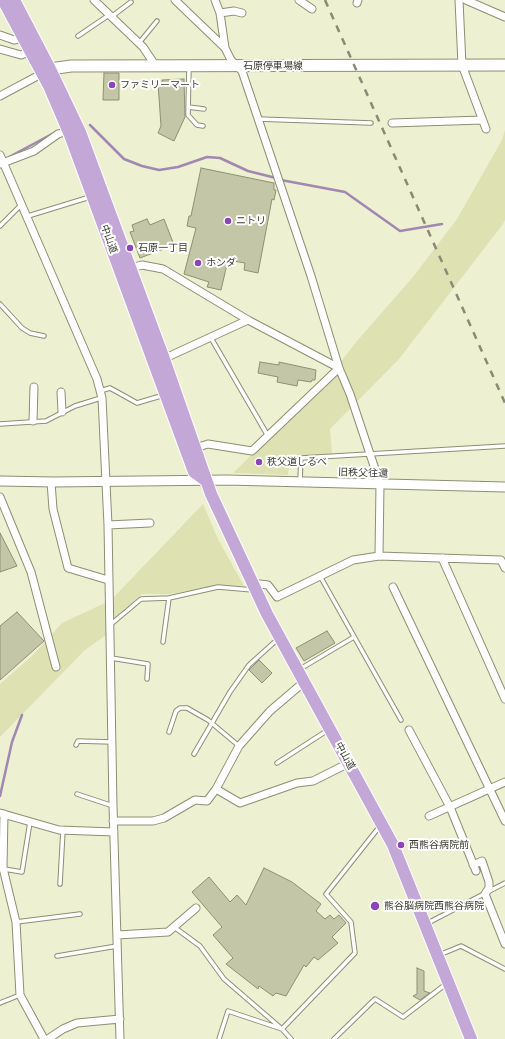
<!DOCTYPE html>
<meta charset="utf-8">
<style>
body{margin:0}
canvas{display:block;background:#edf0d1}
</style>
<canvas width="505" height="1039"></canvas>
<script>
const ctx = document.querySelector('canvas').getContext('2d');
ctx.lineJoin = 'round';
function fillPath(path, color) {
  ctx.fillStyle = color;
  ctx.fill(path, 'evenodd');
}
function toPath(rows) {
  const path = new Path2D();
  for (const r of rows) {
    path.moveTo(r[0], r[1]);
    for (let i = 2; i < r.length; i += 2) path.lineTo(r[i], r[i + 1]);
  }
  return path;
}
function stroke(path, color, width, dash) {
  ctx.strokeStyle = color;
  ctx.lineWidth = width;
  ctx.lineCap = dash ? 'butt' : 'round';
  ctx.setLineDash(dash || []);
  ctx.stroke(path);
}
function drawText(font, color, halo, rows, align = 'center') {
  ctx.font = font + ' "Public Sans","Noto Sans JP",sans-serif';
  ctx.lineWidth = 4;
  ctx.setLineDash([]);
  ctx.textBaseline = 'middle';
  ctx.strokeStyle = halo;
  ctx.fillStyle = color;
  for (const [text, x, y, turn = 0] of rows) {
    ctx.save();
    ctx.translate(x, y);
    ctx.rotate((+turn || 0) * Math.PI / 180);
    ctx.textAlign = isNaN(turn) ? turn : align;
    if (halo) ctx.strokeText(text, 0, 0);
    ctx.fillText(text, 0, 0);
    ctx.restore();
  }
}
fillPath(toPath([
 [505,130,505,220,503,224,399,359,330,429,332,454,299,456,298,467,289,467,288,475,233,473,321,387,357,341,413,277,457,219,502,140],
 [203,504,218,539,244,586,219,585,171,594,142,594,109,623,113,598],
 [105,603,106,635,85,650,0,737,0,684,31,657,62,623]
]), '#dee2b2');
stroke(toPath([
 [90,125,124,159,142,166,159,170,178,167,207,157,220,158,248,171,276,178],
 [9,157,52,134],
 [281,180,345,192,400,231,442,224],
 [0,796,12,742,22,715]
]), '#a088b2', 2.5);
const building = toPath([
 [104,73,119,73,119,100,103,100,104,73],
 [184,79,185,117,174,141,158,133,161,126,158,83,162,83,162,80,184,79],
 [201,168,274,183,274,190,276,190,274,200,272,199,258,273,244,270,245,263,228,260,221,290,207,287,209,282,184,274,196,228,187,226,189,216,191,216,201,168],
 [147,219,150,225,164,219,174,245,140,258,130,232,134,231,132,225,147,219],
 [260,362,279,365,279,362,316,370,315,380,312,380,311,382,298,380,297,386,277,382,278,377,258,373,260,362],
 [0,533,17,566,0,572,0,533],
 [17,612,44,641,0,680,0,626,17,612],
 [327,631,335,643,304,661,296,648,327,631],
 [259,660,272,673,262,683,249,670,259,660],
 [264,868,292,882,321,904,316,911,325,919,330,915,334,919,339,915,346,923,332,937,338,943,318,960,314,957,306,967,304,965,286,996,276,993,273,996,259,986,258,989,226,964,233,958,213,935,222,927,192,892,209,877,230,902,237,895,246,905,264,868],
 [417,968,424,971,424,991,430,993,420,1000,413,996,417,994,417,968]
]);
fillPath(building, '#c4c6a8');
stroke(building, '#8d9073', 1);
const service = toPath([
 [111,17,131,2],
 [78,36,109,15],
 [139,43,157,21],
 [189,66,188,115,197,125,203,126],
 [188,107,204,109],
 [258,119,371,123],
 [28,216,90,197],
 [0,226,22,204],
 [0,304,22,328,30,333,44,336],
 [211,338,268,436],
 [100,391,110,388,137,403,164,395],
 [0,424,46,421,75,406,101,398],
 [300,481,301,458,505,446],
 [320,576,401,720],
 [110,625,141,599,169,598],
 [163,642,169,598,218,587,253,590],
 [111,658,148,664,147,679],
 [300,669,354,637],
 [169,732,176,711,180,708,187,708,208,720,239,746],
 [76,745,78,741,112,742],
 [194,754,230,692,249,665,279,638],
 [277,763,328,730],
 [77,794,113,806],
 [4,869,22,872,30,822],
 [60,884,63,830],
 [16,922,80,914],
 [426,924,505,883],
 [174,927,200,946,224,979,282,1029,291,1039],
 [439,955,461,946,505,969],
 [57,956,117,946],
 [0,1003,20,995],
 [219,1039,228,1011,282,1029,355,953,351,922,326,894,380,826],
 [334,1039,375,999,403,1017,446,984]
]);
const minor = toPath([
 [94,0,143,47,155,65],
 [175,0,225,48],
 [215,0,220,13,225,48,231,60,242,71,311,276,339,368,350,394,380,484,379,556],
 [299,0,312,9],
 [459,0,462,65,486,129],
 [466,0,505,17],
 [357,3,358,0],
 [220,13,234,11,242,13],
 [0,35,14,40,27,37],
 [0,49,21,55,33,50],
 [0,96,43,73],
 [392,123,482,120],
 [0,155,97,379,102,398,108,525,113,806,120,1039],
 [0,164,34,151,58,134,68,131],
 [131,268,142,265,163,269,248,320,339,368,252,451,208,444,195,448],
 [161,360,248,320],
 [61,392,62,412],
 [33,421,34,387],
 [51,482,53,509,68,568,108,580],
 [0,497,31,572,56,667],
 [108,525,150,523],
 [442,558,505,699],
 [253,587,260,584,268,585,277,597,353,560,379,556,501,560,505,568],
 [393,587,505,821],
 [409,730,450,807,476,871],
 [216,789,240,803,297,783,313,781,349,763],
 [0,813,59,830,114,832],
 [4,814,3,868,16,922,20,995,44,1039],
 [429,816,505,782],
 [113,821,153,821,164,818,195,800,207,801,216,789,239,746,270,711,304,682],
 [473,865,482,861,489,882,489,888,485,894,505,944],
 [117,935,168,932,196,908],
 [48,1039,63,1029,77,1023,120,1019]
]);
const tertiary = toPath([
 [0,481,54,482,227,480,505,487]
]);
const secondary = toPath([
 [43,73,50,69,71,66,505,65]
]);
const trunk = toPath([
 [3,0,49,86,70,135,194,472,205,480],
 [14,0,50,69,80,132,164,359,211,494,267,614,393,845,471,1039]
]);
stroke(service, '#8d8f73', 5.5);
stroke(minor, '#8d8f73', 9);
stroke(tertiary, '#8d8f73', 11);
stroke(secondary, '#8d8f73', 13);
stroke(trunk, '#fff', 14);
stroke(service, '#fff', 3.5);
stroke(minor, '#fff', 7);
stroke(tertiary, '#fff', 9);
stroke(secondary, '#fff', 11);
stroke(trunk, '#c3a8d7', 12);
stroke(toPath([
 [325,0,505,403]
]), '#898b77', 2.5, [7, 7]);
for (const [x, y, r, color] of [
 [112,85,4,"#8c44b6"],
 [228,221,4,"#8c44b6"],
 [130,248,4,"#8c44b6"],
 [198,263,4,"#8c44b6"],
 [259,462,4,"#8c44b6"],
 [401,845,4,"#8c44b6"],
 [375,906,5,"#8c44b6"]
]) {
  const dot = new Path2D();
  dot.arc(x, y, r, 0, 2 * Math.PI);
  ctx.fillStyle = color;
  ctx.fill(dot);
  stroke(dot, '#fff', 1.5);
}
drawText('10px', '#3c3d31', '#fff', [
 ["石原停車場線",273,66],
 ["中山道",109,239,70],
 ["旧秩父往還",363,473,2],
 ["中山道",345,756,61]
]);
drawText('10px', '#3c3d31', '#fff', [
 ["ファミリーマート",120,85],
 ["ニトリ",236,221],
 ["石原一丁目",138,248],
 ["ホンダ",206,263],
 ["秩父道しるべ",267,462],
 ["西熊谷病院前",409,845],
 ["熊谷脳病院西熊谷病院",384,906]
], 'left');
</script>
